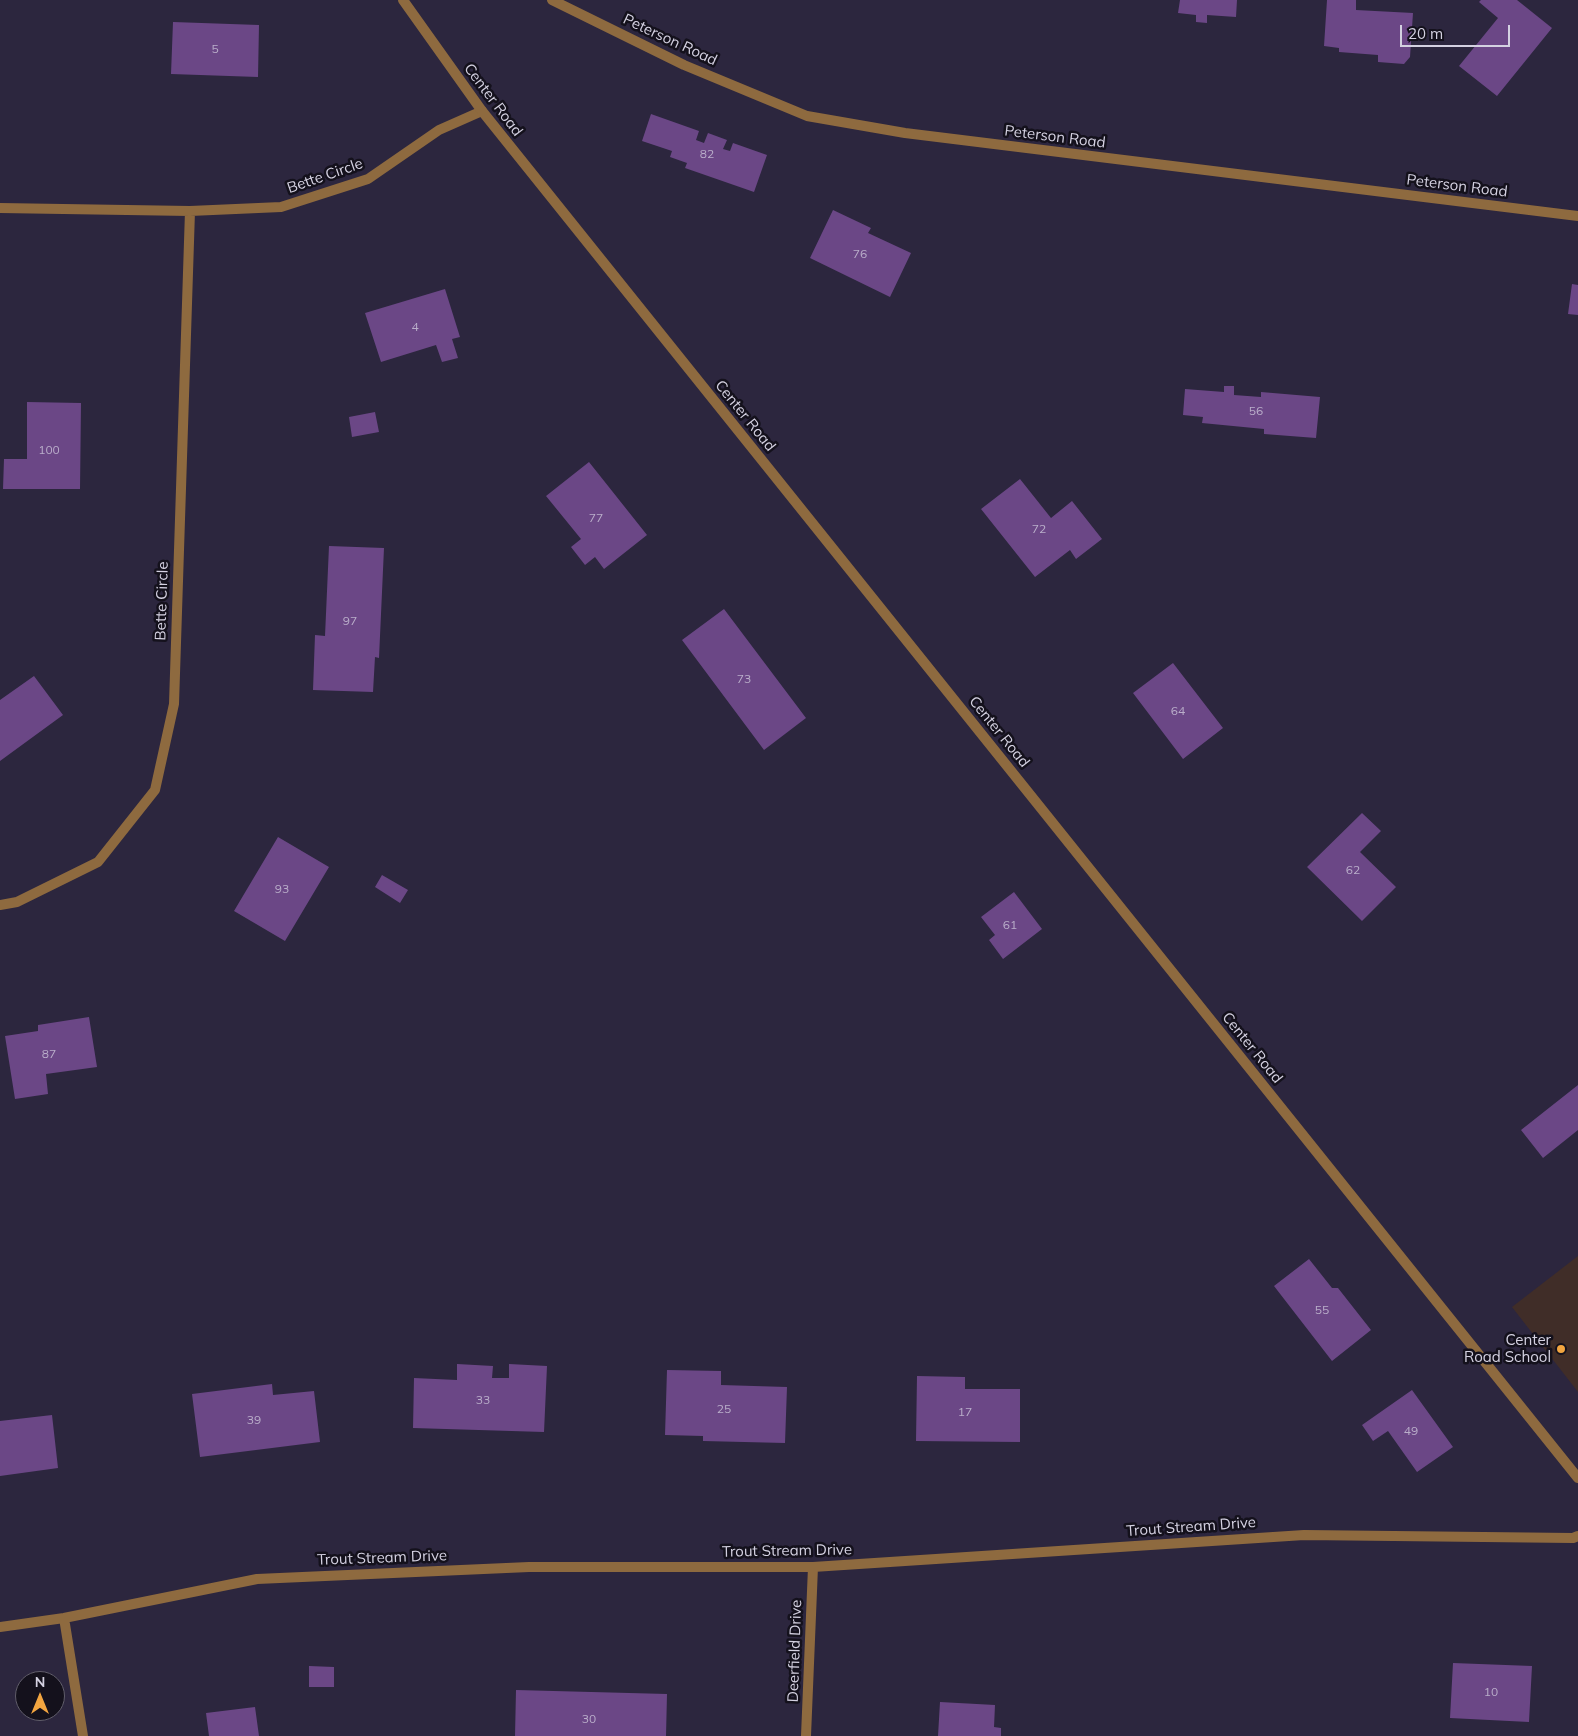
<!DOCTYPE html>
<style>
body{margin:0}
#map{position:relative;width:1578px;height:1736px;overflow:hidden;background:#2c263e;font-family:Mulish,sans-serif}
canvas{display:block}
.north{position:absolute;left:15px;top:1671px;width:50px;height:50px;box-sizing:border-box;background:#14111c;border:1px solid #615e6b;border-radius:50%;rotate:0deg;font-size:14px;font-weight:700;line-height:20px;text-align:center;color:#d4d1e1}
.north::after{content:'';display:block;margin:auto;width:18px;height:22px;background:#f2a540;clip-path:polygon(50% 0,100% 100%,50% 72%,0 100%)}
.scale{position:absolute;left:1400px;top:25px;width:110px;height:22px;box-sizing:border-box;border:2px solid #d4d1e1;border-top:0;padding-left:6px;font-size:15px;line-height:18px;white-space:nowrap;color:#d4d1e1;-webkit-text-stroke:4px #14111c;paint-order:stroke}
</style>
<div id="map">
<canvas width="1578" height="1736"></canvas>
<div class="north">N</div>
<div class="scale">20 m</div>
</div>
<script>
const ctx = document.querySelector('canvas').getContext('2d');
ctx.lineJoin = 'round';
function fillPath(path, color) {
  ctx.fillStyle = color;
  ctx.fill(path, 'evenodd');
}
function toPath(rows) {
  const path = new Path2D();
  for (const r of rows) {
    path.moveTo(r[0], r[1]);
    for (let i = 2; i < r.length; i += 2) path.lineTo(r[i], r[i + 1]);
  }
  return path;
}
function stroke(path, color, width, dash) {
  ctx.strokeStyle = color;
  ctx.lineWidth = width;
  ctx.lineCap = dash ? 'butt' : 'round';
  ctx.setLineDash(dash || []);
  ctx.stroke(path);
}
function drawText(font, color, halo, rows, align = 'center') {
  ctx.font = font + ' Mulish,sans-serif';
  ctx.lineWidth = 5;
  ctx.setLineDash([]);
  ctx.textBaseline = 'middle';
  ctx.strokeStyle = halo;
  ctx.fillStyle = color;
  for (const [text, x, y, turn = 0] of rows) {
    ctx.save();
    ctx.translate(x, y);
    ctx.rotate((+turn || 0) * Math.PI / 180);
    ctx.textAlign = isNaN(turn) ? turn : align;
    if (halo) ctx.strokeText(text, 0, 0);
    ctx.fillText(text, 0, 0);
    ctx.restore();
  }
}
fillPath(toPath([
 [1578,1256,1578,1392,1512,1307]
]), '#402d28');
fillPath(toPath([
 [1180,0,1237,0,1236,17,1207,15,1207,23,1196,22,1196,15,1178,13],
 [1327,0,1356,0,1356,10,1413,13,1410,57,1404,64,1378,62,1378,55,1339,52,1339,48,1324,46],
 [1481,0,1517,0,1552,28,1497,96,1459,66,1498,18,1479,2],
 [173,22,259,25,258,77,171,74],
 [651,114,699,131,696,140,704,143,708,133,727,140,723,149,730,151,733,143,767,155,754,192,685,168,687,163,670,157,672,151,642,141],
 [833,210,871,228,868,233,911,253,890,297,810,258],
 [1572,284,1578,285,1578,315,1568,314],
 [445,289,460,337,452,339,458,358,442,362,436,345,381,362,365,313],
 [1224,386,1234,386,1234,395,1261,397,1261,392,1320,397,1316,438,1264,434,1264,429,1202,423,1203,417,1183,415,1185,389,1224,392],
 [27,402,81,403,80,489,3,489,4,459,27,459],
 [375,412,379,432,352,437,349,417],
 [589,462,647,535,604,569,595,557,585,565,571,547,581,539,546,496],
 [1020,479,1051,518,1072,501,1102,539,1076,559,1070,550,1035,577,981,509],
 [329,546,384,548,379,658,375,657,373,692,313,690,315,635,325,636],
 [724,609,806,718,764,750,682,640],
 [1173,663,1223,728,1183,759,1133,693],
 [34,676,63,715,0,761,0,700],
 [1362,813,1381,831,1360,852,1396,887,1362,921,1307,867],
 [278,837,329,867,285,941,234,911],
 [382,875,408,890,400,903,375,887],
 [1014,892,1042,929,1003,959,989,940,995,935,981,917],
 [89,1017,97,1067,46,1074,48,1094,15,1099,5,1036,38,1031,38,1025],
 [1578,1085,1578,1130,1543,1158,1521,1130],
 [1309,1259,1332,1288,1338,1288,1371,1330,1332,1361,1274,1286],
 [457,1364,493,1366,492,1378,509,1378,509,1364,547,1366,544,1432,413,1428,414,1378,457,1380],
 [667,1370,721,1371,721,1385,787,1387,785,1443,703,1441,703,1436,665,1435],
 [917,1376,965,1377,965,1389,1020,1389,1020,1442,916,1441],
 [272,1384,273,1395,314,1391,320,1442,200,1457,192,1394],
 [1412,1390,1453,1447,1417,1472,1388,1431,1373,1441,1362,1425],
 [52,1415,58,1468,0,1476,0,1421],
 [1453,1663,1532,1666,1529,1722,1450,1718],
 [309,1666,334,1667,334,1687,309,1687],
 [516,1690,667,1694,666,1736,515,1736],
 [940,1702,995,1705,994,1727,1001,1728,1001,1736,938,1736],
 [255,1707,259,1736,209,1736,206,1713]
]), '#6b4786');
stroke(toPath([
 [552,0,684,65,807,116,905,133,1578,216],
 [0,208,190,211,174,704,155,790,98,862,17,902,0,905],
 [190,211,281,207,368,179,439,130,482,111],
 [64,1618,83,1736],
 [0,1627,64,1618,257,1579,529,1567,813,1567,1304,1535,1573,1538,1578,1536],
 [806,1736,813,1567]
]), '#8e6a3f', 10);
stroke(toPath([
 [403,0,482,111,1578,1478]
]), '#8e6a3f', 10);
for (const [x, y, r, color] of [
 [1561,1349,5,"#f2a540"]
]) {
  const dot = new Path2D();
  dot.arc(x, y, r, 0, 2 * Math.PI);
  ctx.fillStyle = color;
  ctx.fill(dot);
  stroke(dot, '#14111c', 2);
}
drawText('12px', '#baaeca', null, [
 ["5",215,49],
 ["82",707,154],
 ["76",860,254],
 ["4",415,327],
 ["56",1256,411],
 ["100",49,450],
 ["77",596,518],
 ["72",1039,529],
 ["97",350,621],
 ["73",744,679],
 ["64",1178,711],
 ["62",1353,870],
 ["93",282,889],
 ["61",1010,925],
 ["87",49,1054],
 ["55",1322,1310],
 ["33",483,1400],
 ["25",724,1409],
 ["17",965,1412],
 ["39",254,1420],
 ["49",1411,1431],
 ["10",1491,1692],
 ["30",589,1719]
]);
drawText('15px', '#d4d1e1', '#14111c', [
 ["Peterson Road",670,40,25],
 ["Center Road",493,100,53],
 ["Peterson Road",1055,137,7],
 ["Bette Circle",325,176,-19],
 ["Peterson Road",1457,186,7],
 ["Center Road",745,416,51],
 ["Bette Circle",162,601,-88],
 ["Center Road",999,732,51],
 ["Center Road",1252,1048,51],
 ["Trout Stream Drive",1191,1527,-4],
 ["Trout Stream Drive",787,1551,-1],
 ["Trout Stream Drive",382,1558,-2],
 ["Deerfield Drive",795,1651,-88]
]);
drawText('15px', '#d4d1e1', '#14111c', [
 ["Center",1551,1340],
 ["Road School",1551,1357]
], 'right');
</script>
